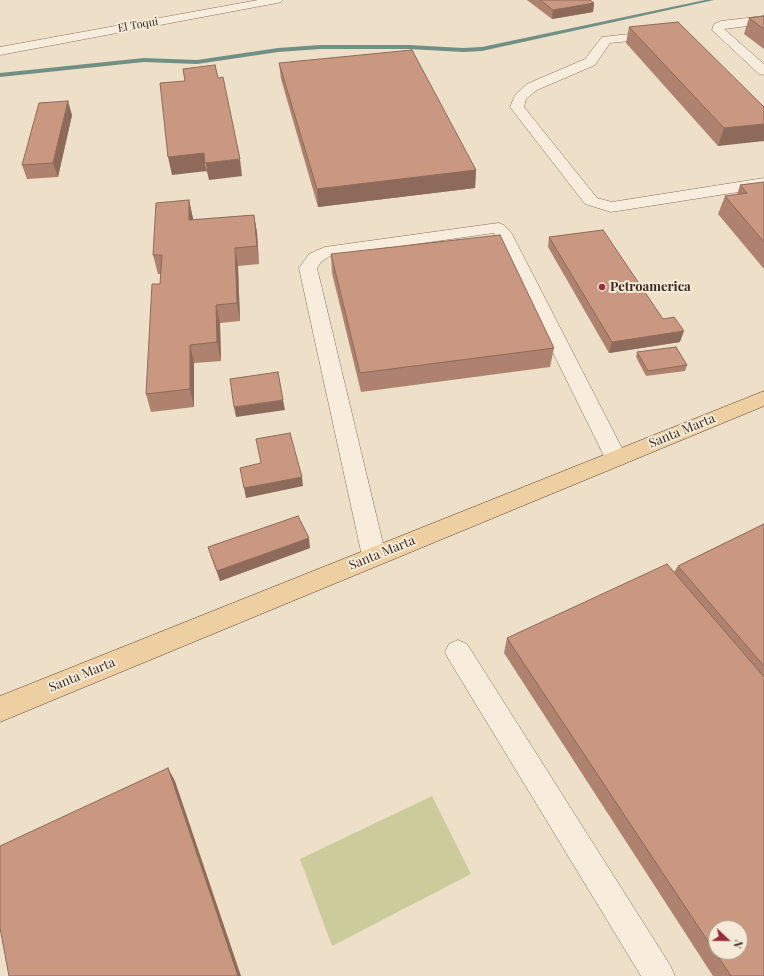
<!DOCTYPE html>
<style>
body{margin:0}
#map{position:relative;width:764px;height:976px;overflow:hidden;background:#eddfc8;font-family:"Playfair Display",serif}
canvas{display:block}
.north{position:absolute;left:708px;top:920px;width:40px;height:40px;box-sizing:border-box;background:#f5ead8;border:1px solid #aa9d8f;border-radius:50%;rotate:112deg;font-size:11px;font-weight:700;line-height:16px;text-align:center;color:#3a2a21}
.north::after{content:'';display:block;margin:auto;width:14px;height:18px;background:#962f3a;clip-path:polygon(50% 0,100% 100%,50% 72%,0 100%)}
</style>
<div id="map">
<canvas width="764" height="976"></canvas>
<div class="north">N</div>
</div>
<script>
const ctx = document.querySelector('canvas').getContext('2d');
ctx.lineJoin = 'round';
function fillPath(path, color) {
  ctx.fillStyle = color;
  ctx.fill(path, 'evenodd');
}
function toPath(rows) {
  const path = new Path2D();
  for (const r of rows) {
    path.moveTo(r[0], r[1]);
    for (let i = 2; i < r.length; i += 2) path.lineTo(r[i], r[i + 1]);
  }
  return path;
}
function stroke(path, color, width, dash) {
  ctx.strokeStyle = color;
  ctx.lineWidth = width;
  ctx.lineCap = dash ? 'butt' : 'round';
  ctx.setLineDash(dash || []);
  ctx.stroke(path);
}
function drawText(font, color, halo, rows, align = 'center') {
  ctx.font = font + ' "Playfair Display",serif';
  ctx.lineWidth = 4;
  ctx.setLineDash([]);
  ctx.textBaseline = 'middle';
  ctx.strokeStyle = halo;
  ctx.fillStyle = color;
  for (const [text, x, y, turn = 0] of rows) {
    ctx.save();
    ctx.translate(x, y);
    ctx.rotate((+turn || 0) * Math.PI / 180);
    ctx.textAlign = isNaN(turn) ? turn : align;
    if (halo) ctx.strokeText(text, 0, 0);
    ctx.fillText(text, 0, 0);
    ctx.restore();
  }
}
fillPath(toPath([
 [432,796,471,874,332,946,300,859]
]), '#cbcb9c');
fillPath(toPath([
 [705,0,714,0,482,51,463,52,409,49,320,49,278,52,197,64,144,62,0,77,0,73,144,58,197,60,278,48,320,45,409,45,463,48,482,47,705,0]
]), '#709085');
const minor = toPath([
 [258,0,283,0,281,2,277,3,0,55,0,47,258,0],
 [764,16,764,24,724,29,764,64,764,75,759,74,712,30,714,24,721,21,764,16],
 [656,31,660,32,662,35,660,38,610,43,595,65,537,90,526,99,524,107,597,198,612,202,764,178,764,188,611,212,585,204,510,107,515,95,527,84,585,59,602,37,656,31],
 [498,223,504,225,512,234,627,458,624,464,616,466,608,464,494,233,330,256,321,262,317,268,386,556,382,563,374,566,366,563,362,556,299,268,309,254,325,247,498,223],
 [458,640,467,644,670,965,675,976,641,976,449,660,445,652,449,644,458,640]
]);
const major = toPath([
 [764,391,764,406,0,722,0,696,764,391]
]);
stroke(minor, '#89705e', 1);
stroke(major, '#573f31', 1);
fillPath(minor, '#f8eddc');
fillPath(major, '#eecfa2');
fillPath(toPath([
 [527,0,590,0,594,3,593,12,552,19],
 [764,16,764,49,744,34,749,18],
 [629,27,764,107,718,146,626,43],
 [279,63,476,170,475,188,318,207,281,79],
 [72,115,58,177,27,179,22,165],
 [764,182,764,269,718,214,725,196,737,195,740,185],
 [189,200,193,220,254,215,257,233,259,264,238,266,240,321,220,323,221,361,194,363,194,407,151,412,146,394,160,284,161,274,158,274,153,255],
 [549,237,663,319,680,342,609,353,548,247],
 [331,254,554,348,550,367,361,392,332,273],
 [637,352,687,365,685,371,646,376,636,357],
 [764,524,764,976,713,976,504,653,507,638,674,572,678,566],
 [208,547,310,548,220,581,211,557]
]), '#ae826e');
fillPath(toPath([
 [594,3,593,12,552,19,553,10],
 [68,101,72,115,58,177,53,163],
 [764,124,764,141,718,146,724,128],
 [204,153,207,171,172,175,168,157],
 [240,159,242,176,209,180,205,163],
 [476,170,475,188,318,207,317,189],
 [189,200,193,218,192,238,189,220],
 [254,215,257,233,259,264,257,246],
 [235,248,238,266,240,321,237,303],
 [216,305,220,323,221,361,217,342],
 [684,331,680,342,609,353,612,342],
 [190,345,194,363,194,407,190,389],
 [283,400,285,410,236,417,234,407],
 [302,477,303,486,246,498,244,488],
 [309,538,310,548,220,581,217,571],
 [168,768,175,781,241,976,238,976]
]), '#8d6a5a');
const building = toPath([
 [540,0,590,0,594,3,553,10,540,0],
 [764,16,764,29,749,18,764,16],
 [678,22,764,107,764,124,724,128,629,27,678,22],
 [412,50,476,170,317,189,279,63,412,50],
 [215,65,218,78,223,77,240,159,205,163,204,153,168,157,160,83,185,81,183,69,215,65],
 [68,101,53,163,22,165,39,103,68,101],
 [764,182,764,242,725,196,747,193,740,185,764,182],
 [189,200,189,220,254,215,257,246,235,248,237,303,216,305,217,342,190,345,190,389,146,394,152,284,160,284,162,255,153,255,156,203,189,200],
 [603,230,663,319,674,317,684,331,612,342,549,237,603,230],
 [500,235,554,348,360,373,331,254,500,235],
 [676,347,687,365,648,371,637,352,676,347],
 [278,372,283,400,234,407,230,379,278,372],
 [290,433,302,477,244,488,240,468,261,463,256,439,290,433],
 [298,516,309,538,217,571,208,547,298,516],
 [764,524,764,666,678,566,764,524],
 [667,564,764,677,764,976,731,976,507,638,667,564],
 [716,928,740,928,740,952,716,952,716,928],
 [168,768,238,976,9,976,0,928,0,846,168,768]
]);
fillPath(building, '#ca9780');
stroke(building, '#8d6a5a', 1);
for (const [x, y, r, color] of [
 [602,287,4,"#962f3a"]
]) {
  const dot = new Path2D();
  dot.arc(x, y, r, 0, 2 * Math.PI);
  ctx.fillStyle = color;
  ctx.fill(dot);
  stroke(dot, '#f5ead8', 1.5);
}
drawText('11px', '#3a2a21', '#f5ead8', [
 ["El Toqui",138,25,-10]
]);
drawText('bold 13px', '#3a2a21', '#f5ead8', [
 ["Petroamerica",610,287]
], 'left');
drawText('13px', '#3a2a21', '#f5ead8', [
 ["Santa Marta",682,431,-22],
 ["Santa Marta",382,553,-22],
 ["Santa Marta",82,675,-22]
]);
</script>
